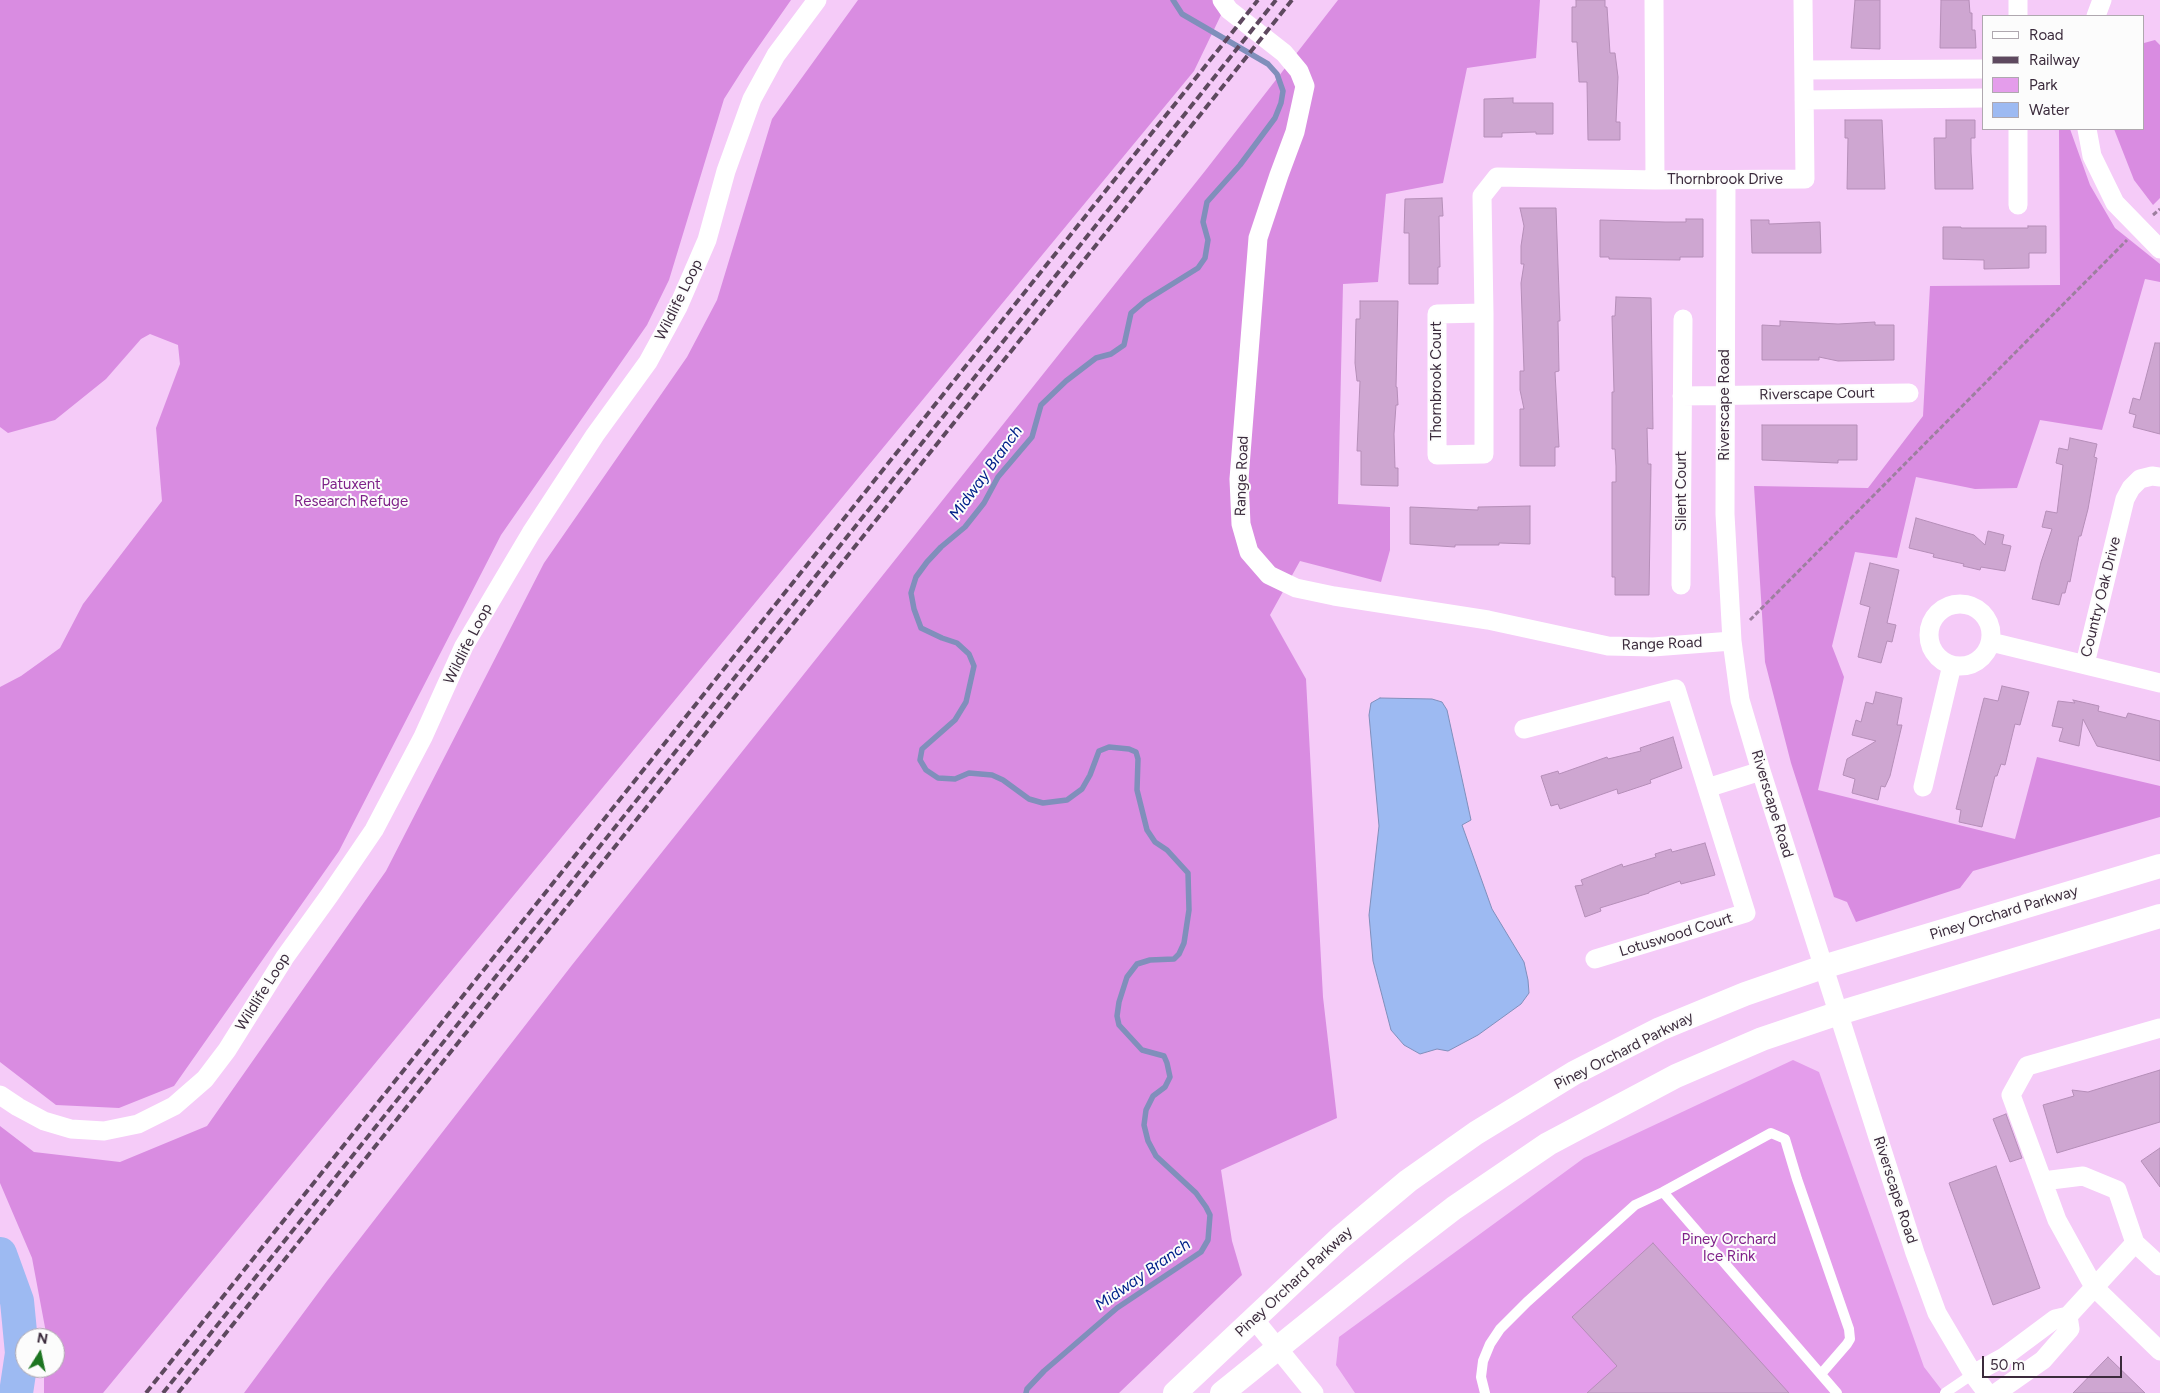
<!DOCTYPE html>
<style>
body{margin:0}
#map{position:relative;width:2160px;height:1393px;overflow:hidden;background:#f5cbf8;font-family:Figtree,sans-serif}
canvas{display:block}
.legend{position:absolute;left:1982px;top:15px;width:162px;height:115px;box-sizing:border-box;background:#fcfcfc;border:1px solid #afa8af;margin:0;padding:6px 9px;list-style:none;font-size:15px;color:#3b2b3c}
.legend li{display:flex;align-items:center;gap:10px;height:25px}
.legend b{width:25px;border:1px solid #afa8af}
.north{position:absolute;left:15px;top:1328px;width:50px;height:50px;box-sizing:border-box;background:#fcfcfc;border:1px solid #afa8af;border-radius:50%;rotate:10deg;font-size:14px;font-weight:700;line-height:20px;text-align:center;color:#3b2b3c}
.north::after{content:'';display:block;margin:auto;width:18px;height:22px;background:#1d7521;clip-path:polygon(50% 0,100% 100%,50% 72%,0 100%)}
.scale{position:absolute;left:1982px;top:1356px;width:140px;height:22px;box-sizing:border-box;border:2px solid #3b2b3c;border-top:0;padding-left:6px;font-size:15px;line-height:18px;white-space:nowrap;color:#3b2b3c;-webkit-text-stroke:4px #fcfcfc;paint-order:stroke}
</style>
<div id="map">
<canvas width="2160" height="1393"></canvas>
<ul class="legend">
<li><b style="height:6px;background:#fff"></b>Road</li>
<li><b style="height:6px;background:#5e495f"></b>Railway</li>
<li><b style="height:14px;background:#e49deb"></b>Park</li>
<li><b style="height:14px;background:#9dbaf2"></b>Water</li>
</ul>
<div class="north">N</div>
<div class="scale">50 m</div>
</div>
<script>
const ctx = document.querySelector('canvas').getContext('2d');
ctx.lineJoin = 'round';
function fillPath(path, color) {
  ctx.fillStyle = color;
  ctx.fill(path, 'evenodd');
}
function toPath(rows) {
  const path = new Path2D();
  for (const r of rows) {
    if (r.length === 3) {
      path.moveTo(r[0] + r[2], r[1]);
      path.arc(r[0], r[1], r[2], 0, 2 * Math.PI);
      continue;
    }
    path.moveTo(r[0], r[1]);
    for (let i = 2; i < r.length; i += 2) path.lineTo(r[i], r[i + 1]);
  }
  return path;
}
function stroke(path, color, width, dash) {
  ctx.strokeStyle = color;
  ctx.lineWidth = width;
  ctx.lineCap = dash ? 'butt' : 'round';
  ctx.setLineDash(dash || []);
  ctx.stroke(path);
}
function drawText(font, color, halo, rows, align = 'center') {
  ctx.font = font + ' Figtree,sans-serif';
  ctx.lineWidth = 4;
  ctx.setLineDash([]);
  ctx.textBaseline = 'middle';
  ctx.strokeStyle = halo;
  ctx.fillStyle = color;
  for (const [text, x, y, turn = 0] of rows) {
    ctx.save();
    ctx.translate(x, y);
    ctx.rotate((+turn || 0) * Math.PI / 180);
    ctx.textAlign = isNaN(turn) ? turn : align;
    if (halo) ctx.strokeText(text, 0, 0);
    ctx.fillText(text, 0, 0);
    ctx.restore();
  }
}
fillPath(toPath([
 [1793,1060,1819,1072,1924,1367,1944,1393,1355,1393,1336,1365,1339,1337,1584,1158]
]), '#e49deb');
fillPath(toPath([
 [0,0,791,0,745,66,724,99,669,280,647,325,501,535,339,851,174,1086,119,1108,56,1105,0,1062,0,687,21,676,60,648,83,604,162,501,156,428,180,364,178,345,150,334,141,339,106,379,55,420,8,433,0,427],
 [858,0,1213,0,1221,15,1194,71,103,1393,44,1393,44,1371,45,1368,55,1368,55,1338,47,1338,32,1258,0,1183,0,1126,34,1152,120,1162,207,1126,386,871,544,563,687,357,717,300,772,119],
 [1338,0,1540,0,1536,58,1467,68,1443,183,1386,194,1378,282,1343,284,1338,504,1390,507,1390,550,1381,582,1300,561,1270,615,1306,679,1323,997,1337,1118,1221,1170,1232,1241,1242,1275,1119,1393,244,1393,327,1281,572,965,1205,171],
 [2155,40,2160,45,2160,198,2153,205,2134,180,2114,129,2144,129,2144,43],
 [2059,129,2070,129,2090,185,2115,228,2160,264,2160,282,2145,279,2102,430,2040,420,2017,488,1975,489,1916,477,1897,558,1855,552,1832,646,1844,677,1818,790,2015,839,2037,757,2160,786,2160,817,1973,871,1960,888,1856,922,1847,902,1834,897,1791,763,1765,662,1754,486,1868,488,1923,416,1930,286,2060,285]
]), '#d98ce1');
const water = toPath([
 [1380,698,1432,699,1442,702,1447,710,1471,820,1462,825,1492,909,1524,962,1528,980,1529,993,1521,1004,1478,1035,1448,1051,1437,1049,1420,1054,1404,1045,1391,1030,1373,961,1369,915,1379,826,1369,715,1371,703,1380,698]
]);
fillPath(water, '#9dbaf2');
stroke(water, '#808fbb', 1);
stroke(toPath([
 [1026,1393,1027,1389,1044,1371,1117,1308,1201,1252,1208,1240,1210,1215,1206,1207,1196,1193,1156,1156,1148,1141,1144,1125,1146,1110,1153,1096,1165,1087,1170,1077,1167,1063,1164,1056,1142,1050,1119,1025,1117,1016,1119,1002,1127,977,1137,964,1150,960,1174,959,1179,954,1184,943,1189,910,1188,873,1167,850,1155,842,1147,830,1137,790,1138,759,1136,752,1129,749,1109,747,1099,751,1090,775,1082,789,1067,800,1043,803,1029,799,1003,780,992,775,969,773,955,779,938,778,926,770,920,760,922,749,955,720,966,702,974,666,969,654,957,643,942,638,921,628,914,609,911,593,916,577,927,562,941,547,965,527,984,503,998,477,1032,437,1041,405,1066,381,1096,358,1111,354,1124,345,1131,313,1145,301,1198,268,1205,258,1208,240,1203,222,1207,202,1240,165,1275,118,1281,103,1283,91,1277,74,1268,64,1182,14,1173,0]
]), '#808fbb', 5.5);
stroke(toPath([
 [0,1254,17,1301,22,1353,16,1393]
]), '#9dbaf2', 34);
const building = toPath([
 [1576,0,1605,0,1605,7,1607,7,1610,53,1615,53,1618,77,1616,122,1620,122,1620,140,1588,140,1587,82,1579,82,1577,42,1572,42,1572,7,1576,7,1576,0],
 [1855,0,1880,0,1880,49,1851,48,1855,0],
 [1941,0,1969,0,1970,13,1972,13,1972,30,1975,30,1976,48,1940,48,1941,0],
 [1513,98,1513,103,1553,103,1553,134,1536,134,1536,132,1502,133,1502,137,1484,137,1484,99,1513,98],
 [1845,120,1882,120,1885,189,1847,189,1848,138,1845,138,1845,120],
 [1946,120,1975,120,1975,138,1971,138,1971,152,1973,189,1935,189,1934,138,1946,138,1946,120],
 [1442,198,1443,216,1439,216,1440,267,1438,267,1438,284,1409,284,1409,233,1404,233,1405,199,1442,198],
 [1520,208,1556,208,1560,321,1558,321,1559,371,1555,372,1559,447,1555,447,1555,466,1520,466,1520,409,1524,409,1520,390,1520,371,1524,371,1521,283,1524,264,1521,264,1521,246,1524,226,1520,208],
 [1686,219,1703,219,1703,257,1680,257,1680,260,1609,259,1609,257,1600,257,1600,220,1665,222,1686,222,1686,219],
 [1751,220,1769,220,1769,224,1820,222,1821,253,1752,253,1751,220],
 [2028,226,2046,226,2046,253,2029,253,2029,268,1984,269,1984,260,1943,259,1943,227,1961,227,1961,228,2028,228,2028,226],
 [1616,297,1651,298,1653,429,1647,428,1648,464,1651,464,1649,595,1615,595,1615,577,1612,577,1612,482,1616,482,1616,466,1615,449,1612,449,1612,392,1614,392,1612,316,1615,316,1616,297],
 [1360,301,1398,301,1396,387,1397,387,1398,405,1396,405,1394,434,1395,468,1398,468,1398,486,1361,485,1361,451,1357,451,1360,381,1357,381,1355,363,1356,319,1360,319,1360,301],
 [1780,321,1838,324,1875,322,1875,325,1894,325,1894,360,1838,361,1819,357,1819,360,1762,360,1762,325,1780,326,1780,321],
 [2155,343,2160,343,2160,434,2133,427,2136,415,2129,413,2133,398,2140,400,2155,343],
 [1762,425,1857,425,1857,460,1838,460,1838,463,1762,460,1762,425],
 [2070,438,2097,444,2094,457,2097,458,2088,509,2081,536,2079,536,2070,582,2068,581,2065,593,2062,593,2059,605,2032,599,2041,562,2052,529,2042,527,2046,511,2057,513,2063,465,2056,463,2059,448,2068,450,2070,438],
 [1530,506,1530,544,1499,543,1499,545,1455,545,1455,547,1410,544,1410,507,1478,510,1478,507,1530,506],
 [1916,518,1974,535,1985,545,1988,531,2004,535,2002,544,2011,546,2005,571,1981,567,1980,570,1963,566,1964,564,1933,557,1934,554,1909,548,1916,518],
 [1870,563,1899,570,1887,623,1896,625,1892,642,1887,641,1881,663,1858,657,1870,607,1860,604,1870,563],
 [2002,686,2029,692,2020,725,2015,724,2005,765,2001,764,1997,776,1995,776,1982,827,1959,822,1961,810,1956,809,1984,698,1998,701,2002,686],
 [1876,692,1902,698,1897,725,1902,725,1890,776,1885,787,1881,786,1878,800,1852,793,1855,779,1843,775,1847,759,1876,741,1852,735,1856,720,1861,722,1866,702,1873,704,1876,692],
 [2073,700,2099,706,2098,711,2126,718,2128,713,2160,721,2160,761,2097,746,2083,719,2079,746,2059,741,2063,728,2052,726,2058,701,2075,703,2073,700],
 [1673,737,1682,768,1650,780,1651,783,1618,794,1617,789,1560,809,1558,804,1551,806,1541,776,1558,771,1559,774,1607,757,1608,759,1641,751,1640,748,1673,737],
 [1705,843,1715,875,1681,884,1680,881,1649,892,1649,893,1600,908,1601,911,1585,917,1575,886,1583,885,1581,880,1622,864,1623,867,1656,857,1655,854,1671,849,1672,852,1705,843],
 [2160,1070,2160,1122,2057,1153,2043,1105,2074,1096,2072,1090,2088,1092,2160,1070],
 [2006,1114,2022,1158,2010,1162,1993,1119,2006,1114],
 [2160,1148,2160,1187,2141,1161,2160,1148],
 [1996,1166,2040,1288,1993,1305,1949,1183,1996,1166],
 [1653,1243,1789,1393,1587,1393,1617,1366,1572,1317,1653,1243],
 [2108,1357,2145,1393,2073,1393,2108,1357]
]);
fillPath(building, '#cea6d1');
stroke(building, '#b58eb8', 1);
stroke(toPath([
 [2153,215,2160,209],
 [1750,620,2127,240]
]), '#9d7f9f', 3, [5, 2.5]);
stroke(toPath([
 [1663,1192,1837,1393],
 [1485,1393,1481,1377,1483,1361,1490,1344,1500,1329,1527,1302,1635,1205,1663,1192,1771,1133,1785,1139,1797,1179,1849,1329,1850,1339,1847,1344,1821,1374],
 [1945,1393,1973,1374]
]), '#fff', 10);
stroke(toPath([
 [1222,0,1229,10,1284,53,1299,71,1305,86,1295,132,1279,175,1258,238,1239,479,1241,524,1249,552,1269,575,1296,588,1334,596,1488,620,1608,646,1653,647,1732,641],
 [1654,0,1655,180],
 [2018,0,2018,16],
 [2096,16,2102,0],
 [1804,70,1984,69],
 [1804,100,1984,98],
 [2018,129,2018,205],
 [2087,129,2092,156,2115,203,2160,249],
 [1726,180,1725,514,1732,641,1740,700,1761,771,1915,1253,1937,1313,1973,1374,1987,1393],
 [1484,313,1437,314,1437,455,1484,454,1484,313,1482,196,1497,177,1655,180,1805,179,1803,0],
 [1682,396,1909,393],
 [1681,585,1683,319],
 [1960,635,31],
 [1991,642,2160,683],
 [2085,664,2125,499,2131,488,2140,479,2152,476,2160,477],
 [1524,729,1676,689,1746,913,1595,959],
 [1923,787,1952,665],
 [1707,788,1761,771],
 [2160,1028,2027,1066,2011,1095,2057,1220,2094,1287,2160,1351],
 [0,1095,18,1107,44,1121,71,1129,104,1131,138,1124,174,1106,205,1079,227,1050,285,957,329,896,374,830,423,737,464,646,531,533,595,435,648,362,678,307,707,240,726,171,752,99,776,55,817,0],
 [2043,1181,2083,1176,2117,1190,2135,1243,2160,1266],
 [1254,1319,1314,1393],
 [1973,1374,2004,1357,2055,1319,2068,1316,2135,1243],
 [1996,1393,2043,1360,2070,1329,2068,1316]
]), '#fff', 19);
stroke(toPath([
 [1175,1393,1340,1238,1408,1181,1476,1133,1574,1073,1660,1029,1745,994,1823,967,2160,866],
 [1222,1393,1397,1252,1454,1208,1548,1144,1676,1076,1762,1039,1839,1013,2160,916]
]), '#fff', 24);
stroke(toPath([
 [146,1393,1258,0],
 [163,1393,1276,0],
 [178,1393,1292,0]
]), '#5e495f', 4, [8, 4]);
drawText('15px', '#3b2b3c', '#fcfcfc', [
 ["Thornbrook Drive",1725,180],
 ["Wildlife Loop",679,300,-64],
 ["Thornbrook Court",1437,381,-90],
 ["Riverscape Court",1817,394,-1],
 ["Riverscape Road",1725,405,-90],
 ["Range Road",1242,476,-88],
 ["Silent Court",1682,491,-90],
 ["Country Oak Drive",2101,597,-76],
 ["Wildlife Loop",468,644,-63],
 ["Range Road",1662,644,-2],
 ["Riverscape Road",1772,804,73],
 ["Piney Orchard Parkway",2004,913,-17],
 ["Lotuswood Court",1676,935,-17],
 ["Wildlife Loop",263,992,-58],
 ["Piney Orchard Parkway",1624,1051,-27],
 ["Riverscape Road",1895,1190,72],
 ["Piney Orchard Parkway",1294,1282,-43]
]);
drawText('15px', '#7f2289', '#fcfcfc', [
 ["Patuxent",351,485],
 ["Research Refuge",351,502],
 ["Piney Orchard",1729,1240],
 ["Ice Rink",1729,1257]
]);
drawText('italic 16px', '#00218a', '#fcfcfc', [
 ["Midway Branch",986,473,-54],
 ["Midway Branch",1143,1275,-35]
]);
</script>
